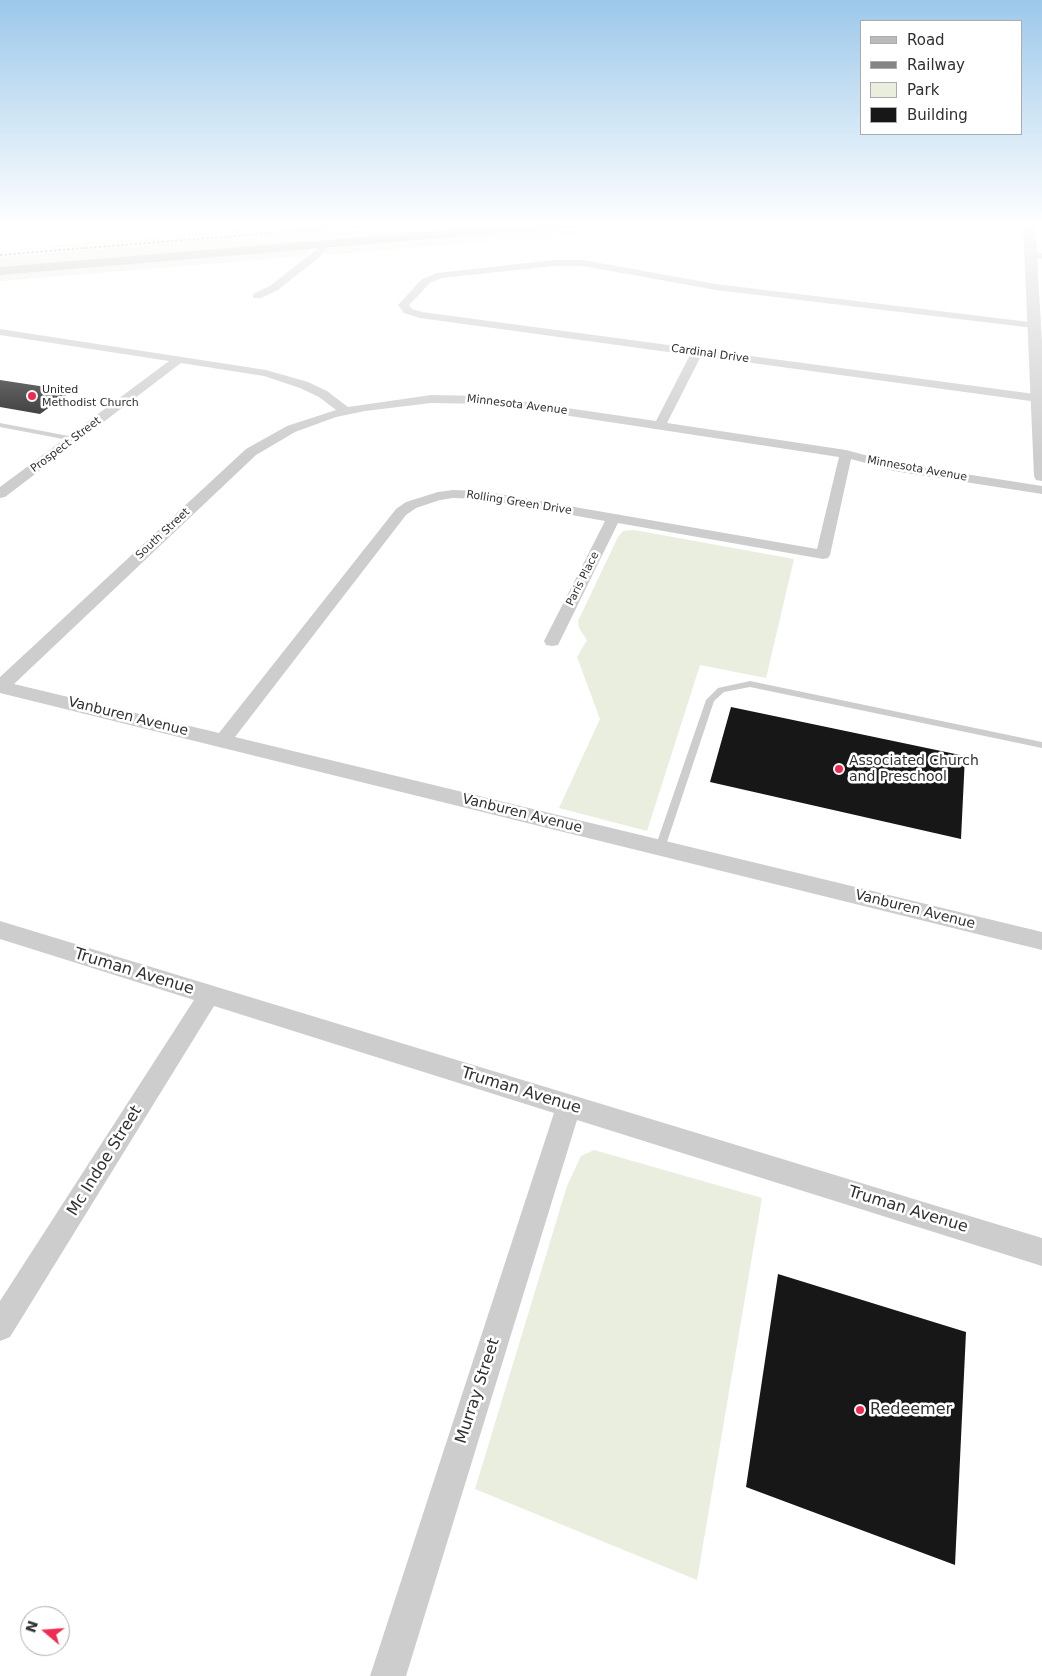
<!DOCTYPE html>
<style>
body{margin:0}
#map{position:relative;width:1042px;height:1676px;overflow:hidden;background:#fff;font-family:"DejaVu Sans",sans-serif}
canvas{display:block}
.legend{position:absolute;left:860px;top:20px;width:162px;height:115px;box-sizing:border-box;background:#fff;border:1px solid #acacac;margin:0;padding:6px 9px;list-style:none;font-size:15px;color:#303030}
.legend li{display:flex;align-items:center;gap:10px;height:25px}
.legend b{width:25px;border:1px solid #acacac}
.north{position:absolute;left:20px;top:1606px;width:50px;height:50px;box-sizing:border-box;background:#fff;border:1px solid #acacac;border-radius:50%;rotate:288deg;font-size:14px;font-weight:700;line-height:20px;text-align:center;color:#303030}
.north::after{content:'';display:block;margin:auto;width:18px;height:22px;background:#ee2c53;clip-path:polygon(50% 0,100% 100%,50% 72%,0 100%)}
</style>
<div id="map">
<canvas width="1042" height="1676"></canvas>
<ul class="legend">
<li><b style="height:6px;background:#bababa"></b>Road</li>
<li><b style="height:6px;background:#858585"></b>Railway</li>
<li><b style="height:14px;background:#e9eede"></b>Park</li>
<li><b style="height:14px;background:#171717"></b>Building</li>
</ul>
<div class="north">N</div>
</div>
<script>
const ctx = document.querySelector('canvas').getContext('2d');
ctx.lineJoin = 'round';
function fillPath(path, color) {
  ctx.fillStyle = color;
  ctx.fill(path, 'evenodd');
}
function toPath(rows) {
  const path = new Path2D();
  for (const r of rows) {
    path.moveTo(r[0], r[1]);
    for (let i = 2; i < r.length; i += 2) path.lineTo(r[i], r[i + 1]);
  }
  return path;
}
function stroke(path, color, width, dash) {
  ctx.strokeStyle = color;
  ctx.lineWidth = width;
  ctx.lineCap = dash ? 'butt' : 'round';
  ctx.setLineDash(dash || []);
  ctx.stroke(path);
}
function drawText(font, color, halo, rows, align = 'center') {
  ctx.font = font + ' "DejaVu Sans",sans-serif';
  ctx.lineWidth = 5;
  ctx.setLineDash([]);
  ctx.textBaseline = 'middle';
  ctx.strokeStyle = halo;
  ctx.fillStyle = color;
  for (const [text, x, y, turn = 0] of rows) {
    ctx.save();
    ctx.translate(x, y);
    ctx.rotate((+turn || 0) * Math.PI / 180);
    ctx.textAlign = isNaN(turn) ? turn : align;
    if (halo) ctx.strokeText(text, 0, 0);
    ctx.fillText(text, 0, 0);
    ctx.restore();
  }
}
fillPath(toPath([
 [289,223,357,223,0,252,0,251],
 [412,223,536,223,0,268,0,257],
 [621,223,709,223,324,255,327,248],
 [307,249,310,250,307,256,0,281,0,275],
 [634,530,794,559,766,678,700,665,647,831,559,808,600,719,577,657,587,640,579,628,578,621,618,537,623,531],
 [594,1150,762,1198,697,1580,475,1489,567,1186,581,1156]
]), '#e9eede');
fillPath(toPath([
 [0,380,72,391,40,414,0,407],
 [731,707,965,756,961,839,710,782],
 [778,1274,966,1332,955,1565,746,1487]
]), '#171717');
fillPath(toPath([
 [0,423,74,437,77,439,74,441,0,427,0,423],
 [750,681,1042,742,1042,748,750,687,724,692,714,701,664,851,656,851,655,848,706,700,718,688,750,681]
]), '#cdcdcd');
fillPath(toPath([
 [327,241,332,244,317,259,278,290,261,298,253,298,253,294,270,286,327,241],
 [1031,252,1042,253,1042,259,1028,257,1026,255,1031,252],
 [554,260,583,260,716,284,1038,323,1039,325,1034,328,716,290,583,266,554,266,442,278,430,283,409,305,412,309,422,312,1042,395,1042,401,1038,402,701,356,667,423,846,450,895,463,1042,486,1042,494,894,471,851,459,830,555,828,558,823,559,618,523,560,641,558,645,552,646,546,645,544,641,605,521,482,499,453,498,440,500,416,508,406,515,235,737,1042,932,1042,950,0,693,0,677,246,449,287,426,336,410,319,397,300,388,264,376,181,363,5,497,0,498,0,487,169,361,0,335,0,329,266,370,308,382,327,391,348,407,431,395,485,396,656,421,690,355,420,318,404,313,398,305,422,279,437,273,554,260],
 [431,403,485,404,511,407,839,457,817,549,482,491,453,490,438,492,406,502,396,509,219,733,14,684,256,455,295,432,336,417,365,411,431,403],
 [0,921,1042,1238,1042,1266,577,1120,406,1676,370,1676,554,1113,214,1006,10,1337,0,1341,0,1301,194,1000,0,939,0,921]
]), '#cdcdcd');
fillPath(toPath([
 [1023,223,1035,223,1042,342,1042,481,1036,480,1034,476,1023,223]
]), '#cdcdcd');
fillPath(toPath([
 [532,223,581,223,575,227,0,275,0,267,532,223]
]), '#bababa');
stroke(toPath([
 [0,255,393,223]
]), '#858585', 2, [2.5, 2]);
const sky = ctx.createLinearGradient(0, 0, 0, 458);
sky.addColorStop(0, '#9cc8ea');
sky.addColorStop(0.49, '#fff');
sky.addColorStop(1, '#ffffff00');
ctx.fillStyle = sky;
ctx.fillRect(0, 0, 1042, 458);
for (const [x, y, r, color] of [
 [32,396,5,"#ee2c53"],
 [839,769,5,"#ee2c53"],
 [860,1410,5,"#ee2c53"]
]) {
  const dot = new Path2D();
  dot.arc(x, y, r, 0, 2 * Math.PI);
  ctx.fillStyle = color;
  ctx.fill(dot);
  stroke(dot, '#fff', 2);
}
drawText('11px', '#303030', '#fff', [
 ["Cardinal Drive",710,354,8],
 ["Minnesota Avenue",517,405,7],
 ["Prospect Street",66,445,-37],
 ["Minnesota Avenue",917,469,10],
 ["Rolling Green Drive",519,503,9],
 ["South Street",163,534,-43],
 ["Paris Place",583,579,-63]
]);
drawText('11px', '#303030', '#fff', [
 ["United",42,390],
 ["Methodist Church",42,403]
], 'left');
drawText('14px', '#303030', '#fff', [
 ["Vanburen Avenue",128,717,14],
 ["Vanburen Avenue",522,814,14],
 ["Vanburen Avenue",915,910,14]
]);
drawText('14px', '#303030', '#fff', [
 ["Associated Church",849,761],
 ["and Preschool",849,777]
], 'left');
drawText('16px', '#303030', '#fff', [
 ["Truman Avenue",134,972,17],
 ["Truman Avenue",521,1091,17],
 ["Mc Indoe Street",105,1161,-58],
 ["Truman Avenue",908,1210,17],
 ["Murray Street",478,1391,-72]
]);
drawText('16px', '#303030', '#fff', [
 ["Redeemer",870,1410]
], 'left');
</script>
